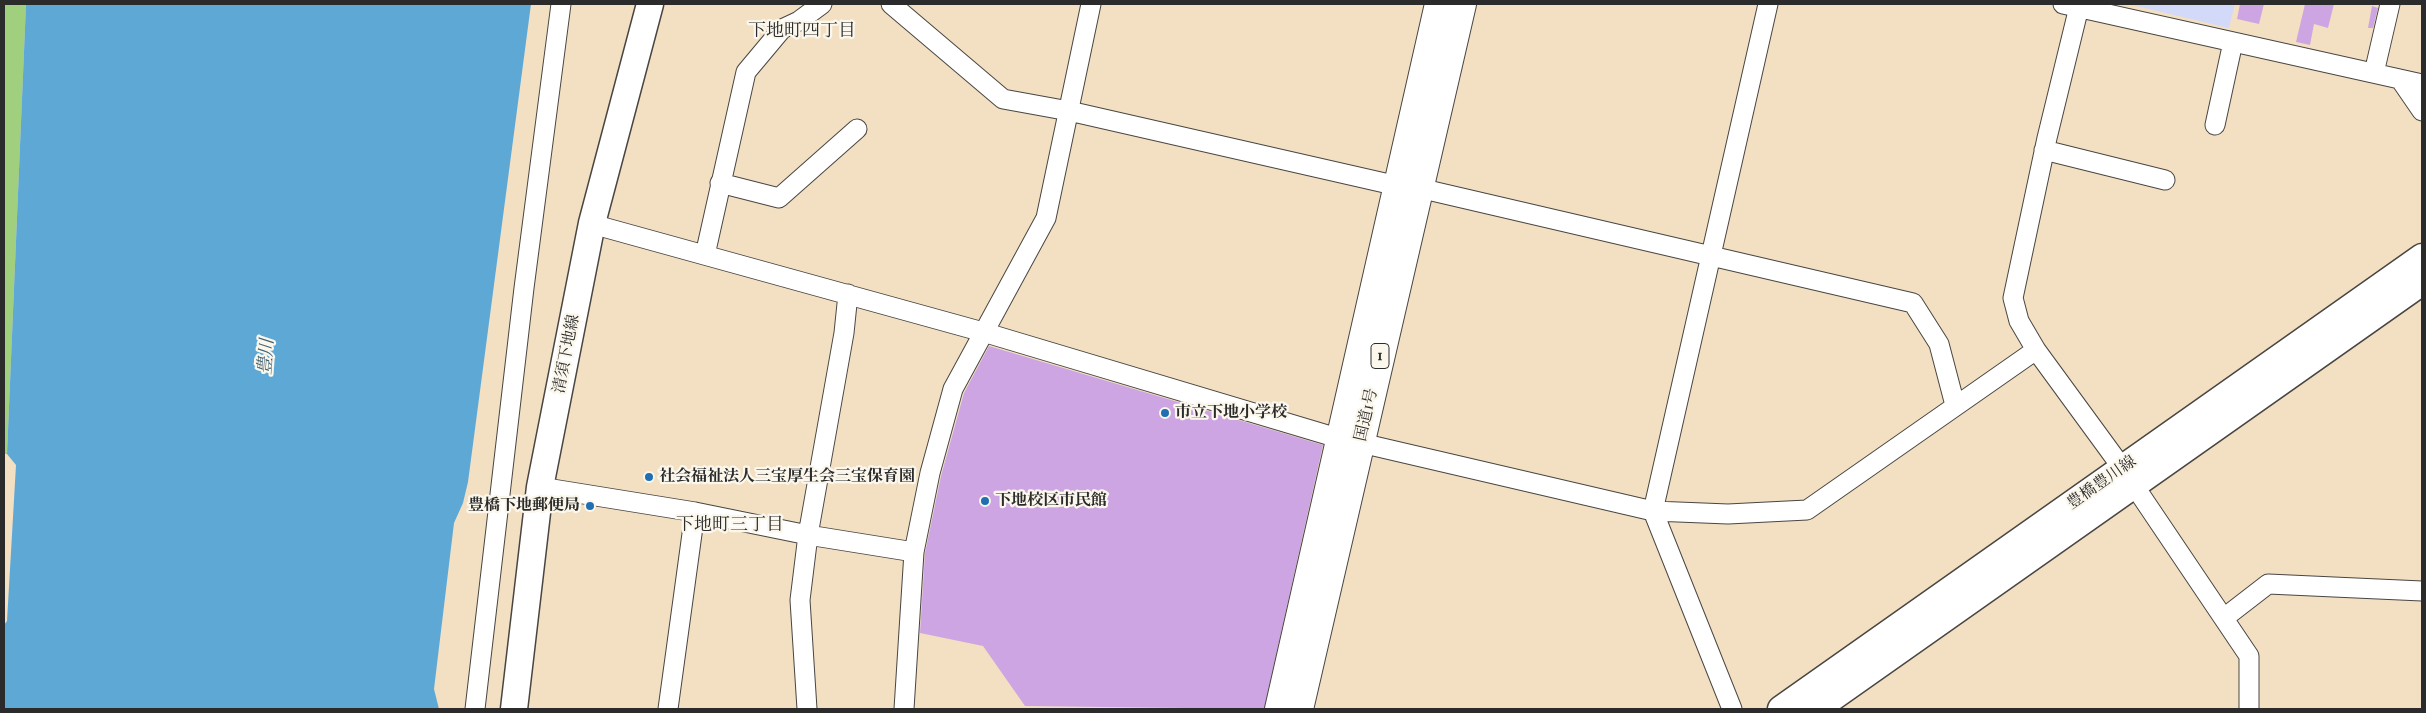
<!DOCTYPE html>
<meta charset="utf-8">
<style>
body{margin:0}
#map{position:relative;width:2426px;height:713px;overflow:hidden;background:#f3e0c3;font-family:"IM FELL French Canon",serif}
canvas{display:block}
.frame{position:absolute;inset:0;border:5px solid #2b2b2b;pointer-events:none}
</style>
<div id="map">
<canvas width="2426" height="713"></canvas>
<div class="frame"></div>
</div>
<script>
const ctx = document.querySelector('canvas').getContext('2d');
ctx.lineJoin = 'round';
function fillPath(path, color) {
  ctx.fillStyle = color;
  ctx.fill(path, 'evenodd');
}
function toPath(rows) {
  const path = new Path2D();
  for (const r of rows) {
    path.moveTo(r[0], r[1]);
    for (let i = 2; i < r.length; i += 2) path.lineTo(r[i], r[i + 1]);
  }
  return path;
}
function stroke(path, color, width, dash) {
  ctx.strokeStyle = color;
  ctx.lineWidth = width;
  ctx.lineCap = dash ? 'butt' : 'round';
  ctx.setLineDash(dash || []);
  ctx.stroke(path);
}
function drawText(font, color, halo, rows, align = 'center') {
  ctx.font = font + ' "IM FELL French Canon","Noto Serif JP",serif';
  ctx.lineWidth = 4.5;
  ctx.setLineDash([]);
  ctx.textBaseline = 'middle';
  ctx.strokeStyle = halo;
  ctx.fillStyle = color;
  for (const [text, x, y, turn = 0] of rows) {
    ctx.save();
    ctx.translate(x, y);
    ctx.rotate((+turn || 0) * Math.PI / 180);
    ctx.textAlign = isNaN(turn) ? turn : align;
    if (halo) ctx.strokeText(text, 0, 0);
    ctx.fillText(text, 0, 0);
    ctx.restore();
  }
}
fillPath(toPath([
 [2128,4,2235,4,2229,28]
]), '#d2d9f9');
fillPath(toPath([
 [4,4,26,4,7,454,4,454]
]), '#a0cf7d');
fillPath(toPath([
 [26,4,531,4,468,482,463,503,454,523,434,689,439,709,4,709,4,625,7,621,16,465,7,454]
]), '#5ea8d6');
fillPath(toPath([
 [2240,4,2264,4,2259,24,2237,19],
 [2305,4,2334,4,2328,28,2314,24,2310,45,2296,42],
 [2372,6,2378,8,2373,28,2368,28],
 [989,346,1323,445,1264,709,1025,706,983,646,920,633,925,553,941,476,964,393]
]), '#cea5e3');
const street = toPath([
 [891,4,1003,99,1069,111,1398,186],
 [1768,4,1653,511,1728,514,1807,510,2036,350],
 [2063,4,2422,84],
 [2079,7,2047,138,2013,298,2019,321,2036,350,2123,469,2249,656,2249,709],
 [2374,73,2390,4],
 [2400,79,2422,111],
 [2215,125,2233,42],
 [2044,150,2165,180],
 [720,183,779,198,857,129],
 [1419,188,1913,303,1939,344,1955,405],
 [592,224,983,332,1341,439],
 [705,255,746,72,782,29,799,21,822,4],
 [1361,443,1653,511,1732,709],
 [540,487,695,512,808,535,914,552],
 [2224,618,2268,584,2422,591],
 [475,709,524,288,561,4],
 [668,709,695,512],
 [807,709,800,600,808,535,844,333,848,294],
 [904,709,914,552,930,473,953,389,1046,218,1091,4]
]);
const secondary = toPath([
 [514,709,540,487,592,223,650,4],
 [1781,709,2422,257],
 [1816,709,2422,282]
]);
const highway = toPath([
 [1279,709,1439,4],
 [1299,709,1462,4]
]);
stroke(street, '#494642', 21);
stroke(secondary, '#494642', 29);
stroke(highway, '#494642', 30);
stroke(street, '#fff', 19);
stroke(secondary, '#fff', 26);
stroke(highway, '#fff', 28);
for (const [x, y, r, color] of [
 [1165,413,5,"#1f6fb2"],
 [649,477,5,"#1f6fb2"],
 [985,501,5,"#1f6fb2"],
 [590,506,5,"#1f6fb2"]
]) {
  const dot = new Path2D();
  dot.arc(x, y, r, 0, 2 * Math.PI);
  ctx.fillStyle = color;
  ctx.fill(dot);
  stroke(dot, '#fbf7ec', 2);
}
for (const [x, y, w] of [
 [1380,356,18]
]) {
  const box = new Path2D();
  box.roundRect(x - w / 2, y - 12.5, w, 25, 4);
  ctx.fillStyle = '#fbf7ec';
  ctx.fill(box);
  stroke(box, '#2b2b2b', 1);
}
drawText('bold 15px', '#2b2b2b', null, [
 ["1",1380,356]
]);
drawText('16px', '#2b2b2b', '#fbf7ec', [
 ["清須下地線",567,354,-79],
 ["国道1号",1367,415,-77],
 ["豊橋豊川線",2102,483,-35]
]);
drawText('bold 16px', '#2b2b2b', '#fbf7ec', [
 ["市立下地小学校",1175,413],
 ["社会福祉法人三宝厚生会三宝保育園",659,477],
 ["下地校区市民館",995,501],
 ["豊橋下地郵便局",580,506,"right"]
], 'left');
drawText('18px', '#2b2b2b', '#fbf7ec', [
 ["下地町四丁目",802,32],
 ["下地町三丁目",730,526]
]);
drawText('italic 18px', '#3f5d6f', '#fbf7ec', [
 ["豊川",267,357,-86]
]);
</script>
